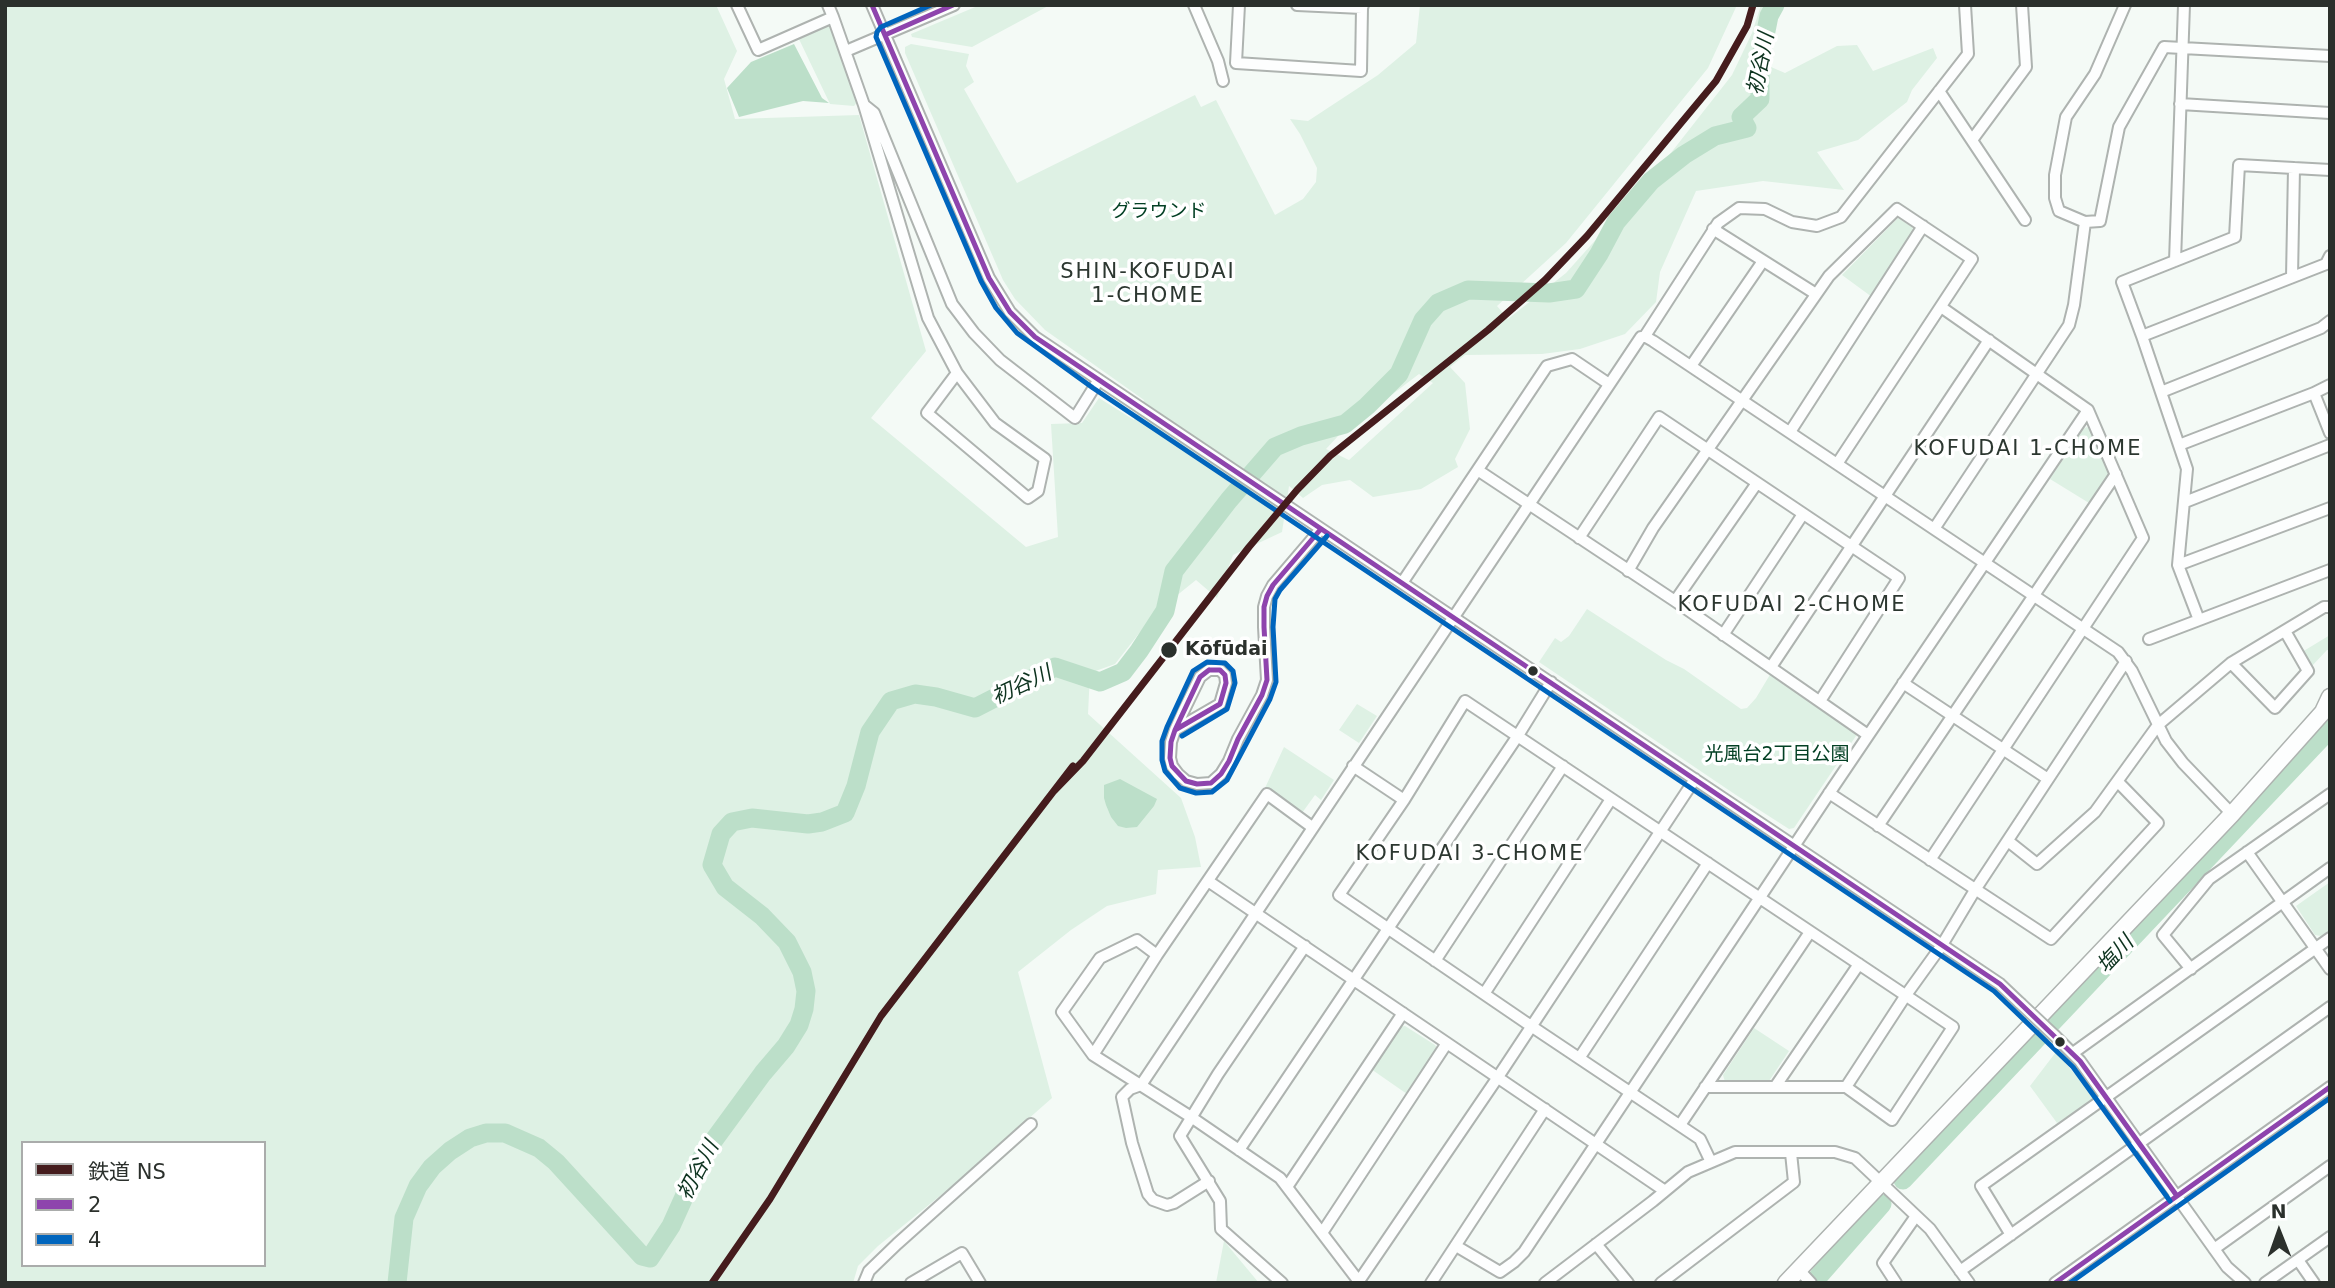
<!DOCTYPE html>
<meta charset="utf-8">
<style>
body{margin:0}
#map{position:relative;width:2335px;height:1288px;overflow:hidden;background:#f4faf6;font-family:"DejaVu Sans","Noto Sans JP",sans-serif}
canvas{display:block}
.frame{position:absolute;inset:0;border:7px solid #2b302c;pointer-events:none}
.legend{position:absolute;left:21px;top:1141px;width:245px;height:126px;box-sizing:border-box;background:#fff;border:2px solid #aaacab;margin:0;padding:9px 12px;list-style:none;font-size:21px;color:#2b302c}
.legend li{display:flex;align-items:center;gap:14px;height:35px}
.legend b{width:35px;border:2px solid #aaacab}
.north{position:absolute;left:2244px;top:1197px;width:70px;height:70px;-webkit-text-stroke:5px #fff;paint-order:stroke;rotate:359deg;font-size:19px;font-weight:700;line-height:28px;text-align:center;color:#2b302c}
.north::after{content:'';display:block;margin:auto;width:24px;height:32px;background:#2b302c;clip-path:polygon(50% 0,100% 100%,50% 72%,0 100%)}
</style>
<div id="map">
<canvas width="2335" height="1288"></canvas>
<div class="frame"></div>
<ul class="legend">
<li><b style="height:9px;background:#451c1d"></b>鉄道 NS</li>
<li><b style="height:9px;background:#8e44ad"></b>2</li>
<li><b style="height:9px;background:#0065bd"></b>4</li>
</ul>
<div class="north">N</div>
</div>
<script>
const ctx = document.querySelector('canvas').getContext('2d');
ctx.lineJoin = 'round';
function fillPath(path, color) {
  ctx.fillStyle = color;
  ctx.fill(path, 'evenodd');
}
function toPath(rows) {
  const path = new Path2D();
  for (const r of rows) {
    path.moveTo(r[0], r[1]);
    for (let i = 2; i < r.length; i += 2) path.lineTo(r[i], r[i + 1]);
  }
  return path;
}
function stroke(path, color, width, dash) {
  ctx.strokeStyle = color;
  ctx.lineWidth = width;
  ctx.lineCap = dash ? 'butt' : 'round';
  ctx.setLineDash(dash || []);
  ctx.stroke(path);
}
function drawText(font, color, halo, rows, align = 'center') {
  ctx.font = font + ' "DejaVu Sans","Noto Sans JP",sans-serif';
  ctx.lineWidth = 7;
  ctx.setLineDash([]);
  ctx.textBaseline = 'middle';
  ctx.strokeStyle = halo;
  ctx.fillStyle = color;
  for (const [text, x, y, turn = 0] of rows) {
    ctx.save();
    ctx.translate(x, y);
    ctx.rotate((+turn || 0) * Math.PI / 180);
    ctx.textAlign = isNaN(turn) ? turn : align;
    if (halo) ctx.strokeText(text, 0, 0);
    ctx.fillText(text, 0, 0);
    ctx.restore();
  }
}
fillPath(toPath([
 [5,5,716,5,737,51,724,79,735,119,859,115,926,351,871,418,1026,547,1058,537,1051,424,1082,423,1099,398,1134,420,1144,400,1045,330,1015,299,1003,280,905,53,905,47,911,44,969,54,966,66,974,82,964,89,1017,183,1195,95,1201,107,1216,100,1275,215,1303,199,1316,182,1317,168,1300,134,1290,119,1308,121,1378,75,1416,43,1420,5,1737,5,1708,68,1566,243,1497,306,1508,319,1566,273,1652,177,1732,75,1752,33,1761,5,1779,5,1775,14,1767,43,1771,67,1785,73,1837,46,1857,45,1873,71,1933,48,1937,58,1912,90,1907,102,1858,140,1817,152,1844,190,1763,181,1696,191,1660,272,1656,302,1625,334,1580,349,1542,354,1465,355,1450,367,1465,383,1470,429,1455,459,1458,467,1421,489,1373,497,1350,480,1322,485,1303,498,1289,486,1282,532,1233,555,1217,598,1196,580,1155,613,1115,664,1090,673,1088,714,1181,798,1195,837,1201,867,1158,870,1156,894,1107,906,1071,930,1018,972,1052,1098,951,1187,878,1246,858,1266,853,1283,5,1283],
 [1419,374,1433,383,1349,460,1326,449,1339,435],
 [23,1143,264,1143,264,1265,23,1265],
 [980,5,1050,5,972,47,912,37,911,34],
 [826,25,833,28,859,100,854,106,830,104,798,37],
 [1898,218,1912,227,1914,231,1872,297,1842,275],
 [2087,427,2090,429,2110,473,2089,503,2050,479,2083,429],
 [1587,609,1666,660,1684,669,1741,709,1747,708,1756,698,1771,673,1858,733,1794,828,1789,829,1736,795,1539,662,1555,638,1561,642,1569,636],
 [2330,635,2330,650,2327,650,2311,667,2302,652],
 [1357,704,1377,716,1359,743,1339,730],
 [1284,747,1334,780,1321,800,1315,795,1302,813,1265,788],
 [2330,882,2330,930,2321,936,2315,935,2296,906],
 [1405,1026,1435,1045,1438,1050,1411,1093,1407,1094,1371,1069,1400,1027],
 [1754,1028,1789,1051,1769,1081,1725,1082,1723,1075],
 [2056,1052,2091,1093,2093,1100,2057,1123,2030,1086],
 [1224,1241,1259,1283,1216,1283]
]), '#def1e4');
fillPath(toPath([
 [794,44,822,98,829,103,803,101,739,117,727,88,751,62],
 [1120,779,1157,799,1154,806,1137,827,1126,828,1118,826,1111,817,1106,805,1104,798,1104,785]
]), '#bcdfc9');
stroke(toPath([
 [1903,1180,2330,729],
 [1818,1277,1882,1204],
 [397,1283,404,1218,418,1186,432,1167,450,1151,470,1138,486,1133,505,1133,539,1148,556,1162,642,1256,650,1258,671,1226,703,1155,763,1073,786,1046,799,1025,804,1009,806,991,802,972,787,942,762,916,725,887,712,865,721,834,732,822,752,818,808,824,822,822,845,813,856,786,870,732,891,701,915,694,936,697,975,708,1055,667,1100,682,1123,672,1139,651,1165,611,1174,571,1229,500,1275,447,1301,436,1345,424,1367,406,1399,374,1423,320,1438,303,1468,290,1549,293,1576,289,1599,254,1616,222,1651,181,1684,155,1715,136,1747,128,1741,117,1760,99,1760,61,1769,16,1775,5]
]), '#bcdfc9', 19);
const minor = toPath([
 [737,5,758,50,833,17,828,5],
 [872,5,989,278,1010,312,1035,337,1942,945,2000,984,2020,1003],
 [1194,5,1218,61,1223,81],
 [1239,5,1236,63,1361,71,1362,8],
 [1297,5,1362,8,1363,5],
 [833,17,864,105,928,318,957,373,927,413,1028,498,1038,491,1045,459,995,423,957,373],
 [846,51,954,5],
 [1939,91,2025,220],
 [2180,104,2330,113],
 [864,105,874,113,952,304,974,333,1000,360,1075,418,1098,381],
 [1972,140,2026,67,2022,5],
 [2085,222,2059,211,2055,198,2055,175,2066,117,2095,74,2125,5],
 [1713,229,1816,294],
 [2330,256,2326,264,2142,336,2187,469,2178,565,2199,620,2330,570],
 [2175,261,2184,5],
 [2292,277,2294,168],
 [1645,336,1718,223,1739,208,1765,209,1792,222,1817,226,1841,217,1968,54,1965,5],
 [2142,336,2122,282,2235,237,2239,165,2330,170],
 [1691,366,1763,261],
 [2161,392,2321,328,2330,321],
 [2314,393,2330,385],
 [1790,432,1923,226],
 [2179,445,2314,393,2330,433],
 [1479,471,1675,601,1868,735],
 [2185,502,2330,445],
 [1934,529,2069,325,2074,305,2085,222,2100,221,2119,127,2164,47,2330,56],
 [1579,538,1659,417,1899,578,1820,701],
 [2178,565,2330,508],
 [1628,571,1653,528,1829,276,1897,209,1972,259,1837,464],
 [1402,583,1547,366,1572,359,1609,384],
 [1675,601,1757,483],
 [1723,635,1803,514],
 [2149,639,2199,620],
 [2231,663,2275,708,2308,671,2285,631],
 [1771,667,1989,340],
 [1903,683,2048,779],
 [1175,730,1220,704,1226,683,1225,675,1220,670,1209,670,1200,677,1183,712,1175,730,1171,742,1170,758,1172,766,1178,774,1186,781,1197,784,1211,783,1221,774,1229,761,1238,739,1262,695,1267,680,1264,627,1264,607,1267,596,1273,585,1320,530],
 [1353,766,1404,800],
 [1829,793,2051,939,2158,823,2118,782],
 [1878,826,2116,474],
 [2008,841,2037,864,2095,812,2158,725,2231,663,2324,607,2330,607],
 [2247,852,2330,969],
 [1930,860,2143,538,2088,410,1941,307],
 [1208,881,1665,1191],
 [1157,955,1137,940,1100,958,1062,1012,1093,1055,1191,1117,1280,1178,1360,1283],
 [1435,961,1563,766],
 [2191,969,2163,935,2209,879,2330,794],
 [1484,994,1611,799],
 [2055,1036,2080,1061,2227,1267,2245,1283],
 [2073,1053,2330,868],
 [1093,1055,1157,955,1267,794,1312,827],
 [1580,1057,1708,863],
 [1705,1087,1846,1087,1892,1120,1953,1027,1465,701,1404,800,1339,895,1531,1026,1700,1139,1711,1162],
 [1775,1087,1859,964],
 [1846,1087,1906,995,1942,945,1975,890,2126,661],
 [1680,1125,1810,932],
 [1239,1150,1517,737,1551,682],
 [1209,1181,1174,1203,1167,1205,1153,1200,1148,1194,1132,1143,1122,1097,1130,1089,1141,1085,1641,337,1646,337,1653,341,2118,652,2132,671,2166,741,2183,763,2232,814],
 [1287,1187,1403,1013],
 [1322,1233,1447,1043],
 [2011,1235,1981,1186,2330,938],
 [1596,1244,1628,1283],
 [1456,1246,1500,1272,1514,1262,1524,1252,1832,789,2088,410],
 [2214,1249,2330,1166],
 [2298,1260,2314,1283],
 [1798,1269,1811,1283],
 [1960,1271,2330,1007],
 [1359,1281,1498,1077,1695,779],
 [864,1283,869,1271,897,1244,1031,1124],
 [911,1283,962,1253,980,1283],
 [1282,1283,1221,1229,1220,1201,1180,1136,1218,1074,1305,946],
 [1431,1283,1545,1109],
 [1545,1283,1653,1201,1688,1172,1735,1152,1835,1152,1855,1158,1930,1229,1969,1283],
 [1661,1283,1794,1182,1791,1153],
 [1896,1283,1883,1263,1916,1216],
 [2055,1283,2330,1087],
 [2265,1283,2330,1237]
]);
const highway = toPath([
 [1786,1283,2232,814,2323,712,2330,697]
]);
stroke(minor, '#aeb3b0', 14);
stroke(highway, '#aeb3b0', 19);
stroke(minor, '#fdfefe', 10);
stroke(highway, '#fdfefe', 16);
const minorBridge = toPath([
 [2020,1003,2055,1036]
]);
stroke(minorBridge, '#aeb3b0', 14, []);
stroke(minorBridge, '#fdfefe', 10);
stroke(toPath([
 [872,5,989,278,1010,312,1035,337,2000,984,2080,1061,2177,1196],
 [885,35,953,5],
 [1209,670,1220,670,1225,675,1226,683,1220,704,1175,730,1200,677,1209,670],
 [1175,730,1171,742,1170,758,1172,766,1186,781,1197,784,1211,783,1221,774,1229,761,1238,739,1262,695,1267,680,1264,627,1264,607,1267,596,1273,585,1320,530],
 [2055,1283,2330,1087]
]), '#8e44ad', 5);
stroke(toPath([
 [931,5,881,27,877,32,876,37,981,281,996,308,1017,333,1093,388,1994,991,2073,1067,2170,1201],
 [1167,727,1162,741,1162,760,1165,771,1180,788,1196,793,1212,792,1227,780,1270,699,1276,682,1273,627,1275,599,1280,590,1327,536],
 [1167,727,1193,671,1207,662,1225,663,1233,671,1235,683,1227,709,1182,736],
 [2070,1283,2330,1098]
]), '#0065bd', 5);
stroke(toPath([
 [1054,791,1083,761,1249,547,1297,490,1330,456,1488,330,1545,280,1587,236,1716,81,1747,26,1753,5],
 [712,1283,770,1199,881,1016,1073,766]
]), '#451c1d', 7);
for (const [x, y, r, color] of [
 [1169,650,9,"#2b302c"],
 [1533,671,6,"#2b302c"],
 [2060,1042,6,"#2b302c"]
]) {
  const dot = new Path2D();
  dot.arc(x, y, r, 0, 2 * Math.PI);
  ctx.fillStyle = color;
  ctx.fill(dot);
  stroke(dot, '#fff', 2.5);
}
drawText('19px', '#034024', '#fff', [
 ["グラウンド",1159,212],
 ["光風台2丁目公園",1777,755]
]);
drawText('bold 19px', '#2b302c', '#fff', [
 ["Kōfūdai",1185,650]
], 'left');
drawText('italic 21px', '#0c321e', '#fff', [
 ["初谷川",1762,64,-79],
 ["初谷川",1022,686,-25],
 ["塩川",2116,955,-47],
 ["初谷川",699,1171,-62]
]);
ctx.letterSpacing = '2px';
drawText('21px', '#2c3730', '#fff', [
 ["SHIN-KOFUDAI",1148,273],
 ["1-CHOME",1148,297],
 ["KOFUDAI 1-CHOME",2028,450],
 ["KOFUDAI 2-CHOME",1792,606],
 ["KOFUDAI 3-CHOME",1470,855]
]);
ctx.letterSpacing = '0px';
</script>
